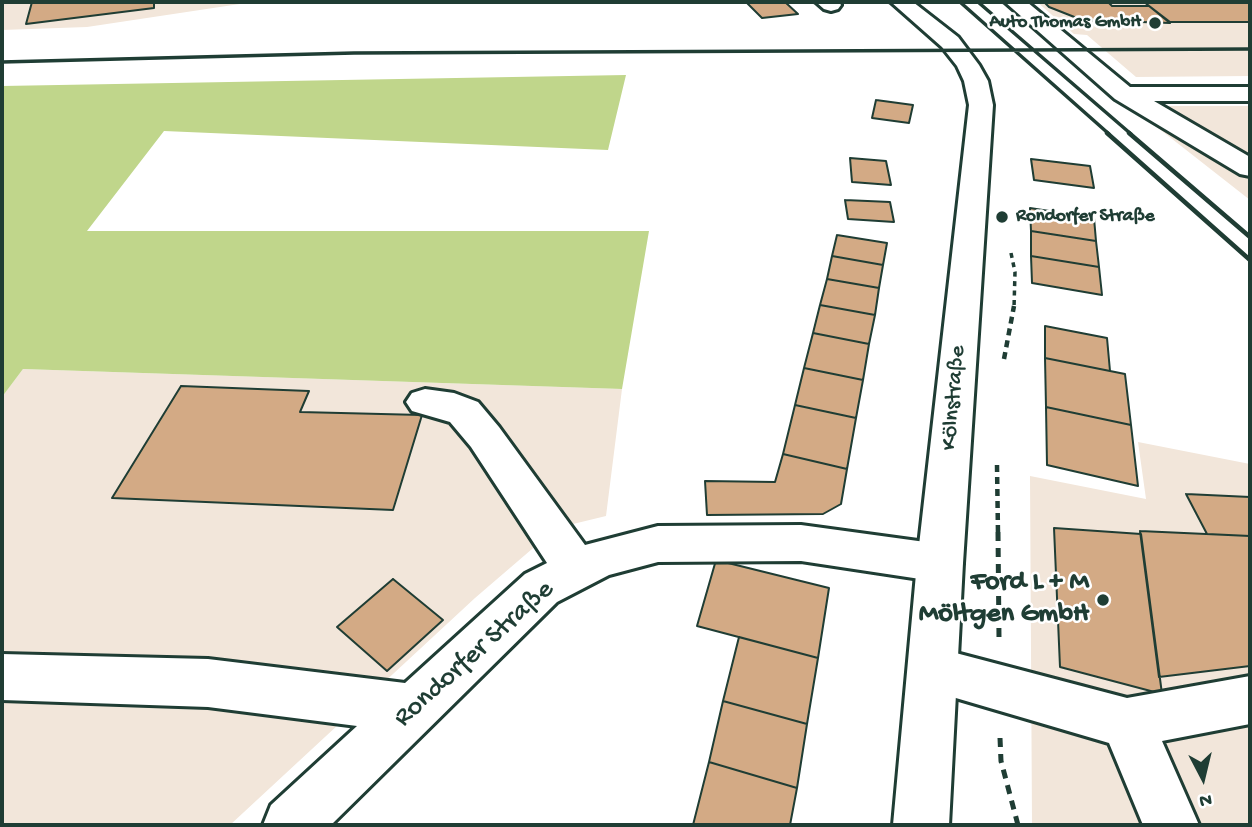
<!DOCTYPE html>
<meta charset="utf-8">
<style>
body{margin:0}
#map{position:relative;width:1252px;height:827px;overflow:hidden;background:#fff;font-family:"Gochi Hand",sans-serif}
canvas{display:block}
.frame{position:absolute;inset:0;border:4px solid #1f3d34;pointer-events:none}
.north{position:absolute;left:1168px;top:743px;width:70px;height:70px;-webkit-text-stroke:5px #fff;paint-order:stroke;rotate:173deg;font-size:19px;font-weight:700;line-height:28px;text-align:center;color:#1f3d34}
.north::after{content:'';display:block;margin:auto;width:24px;height:32px;background:#1f3d34;clip-path:polygon(50% 0,100% 100%,50% 72%,0 100%)}
</style>
<div id="map">
<canvas width="1252" height="827"></canvas>
<div class="frame"></div>
<div class="north">N</div>
</div>
<script>
const ctx = document.querySelector('canvas').getContext('2d');
ctx.lineJoin = 'round';
function fillPath(path, color) {
  ctx.fillStyle = color;
  ctx.fill(path, 'evenodd');
}
function toPath(rows) {
  const path = new Path2D();
  for (const r of rows) {
    path.moveTo(r[0], r[1]);
    for (let i = 2; i < r.length; i += 2) path.lineTo(r[i], r[i + 1]);
  }
  return path;
}
function stroke(path, color, width, dash) {
  ctx.strokeStyle = color;
  ctx.lineWidth = width;
  ctx.lineCap = dash ? 'butt' : 'round';
  ctx.setLineDash(dash || []);
  ctx.stroke(path);
}
function drawText(font, color, halo, rows, align = 'center') {
  ctx.font = font + ' "Gochi Hand",sans-serif';
  ctx.lineWidth = 5;
  ctx.setLineDash([]);
  ctx.textBaseline = 'middle';
  ctx.strokeStyle = halo;
  ctx.fillStyle = color;
  for (const [text, x, y, turn = 0] of rows) {
    ctx.save();
    ctx.translate(x, y);
    ctx.rotate((+turn || 0) * Math.PI / 180);
    ctx.textAlign = isNaN(turn) ? turn : align;
    if (halo) ctx.strokeText(text, 0, 0);
    ctx.fillText(text, 0, 0);
    ctx.restore();
  }
}
fillPath(toPath([
 [2,2,253,2,87,27,2,30],
 [1037,2,1250,2,1250,76,1136,77,1087,35,1074,34],
 [1130,106,1250,106,1250,200],
 [23,369,622,389,606,516,573,524,539,543,475,598,230,825,2,825,2,397],
 [1138,442,1250,464,1250,825,1032,825,1030,476,1146,499]
]), '#f2e6da');
fillPath(toPath([
 [626,75,608,150,164,131,87,231,649,231,622,389,23,369,2,397,2,86]
]), '#c0d68b');
const building = toPath([
 [32,2,154,2,154,8,26,24,32,2],
 [785,2,798,14,762,18,747,3,785,2],
 [1044,2,1108,2,1112,6,1149,6,1170,23,1082,20,1049,7,1044,2],
 [1144,2,1250,2,1250,22,1170,22,1144,2],
 [876,100,913,105,909,123,872,118,876,100],
 [850,158,886,161,891,185,852,182,850,158],
 [1031,159,1090,166,1094,188,1034,180,1031,159],
 [845,200,890,202,894,222,848,219,845,200],
 [1030,208,1094,218,1096,241,1031,231,1030,208],
 [1031,231,1096,241,1099,267,1031,256,1031,231],
 [837,235,887,243,883,265,832,256,837,235],
 [832,256,883,265,879,288,827,279,832,256],
 [1031,256,1099,267,1102,295,1032,283,1031,256],
 [827,279,879,288,875,315,820,305,827,279],
 [820,305,875,315,869,344,813,333,820,305],
 [1045,326,1107,338,1110,371,1045,358,1045,326],
 [813,333,869,344,863,380,804,368,813,333],
 [1045,358,1125,374,1131,425,1046,407,1045,358],
 [804,368,863,380,856,418,795,405,804,368],
 [181,386,309,391,300,412,422,415,393,510,112,498,181,386],
 [795,405,856,418,847,469,783,454,795,405],
 [1046,407,1131,425,1138,486,1047,465,1046,407],
 [783,454,847,469,841,504,823,514,707,515,705,481,775,482,783,454],
 [1186,494,1250,497,1250,536,1207,534,1186,494],
 [1054,528,1141,534,1162,694,1060,667,1054,528],
 [1140,531,1250,536,1250,666,1159,677,1140,531],
 [716,560,829,588,818,658,697,626,716,560],
 [393,579,443,620,387,671,337,627,393,579],
 [739,637,818,658,807,724,723,701,739,637],
 [723,701,807,724,797,788,709,762,723,701],
 [709,762,797,788,790,825,693,825,709,762]
]);
fillPath(building, '#d3aa85');
stroke(building, '#1f3d34', 2);
const minor = toPath([
 [816,2,839,2,841,5,838,9,831,11,824,9,816,2],
 [1005,2,1027,2,1130,87,1250,87,1250,101,1154,101,1250,157,1250,176,1240,174,1115,99,1005,2],
 [425,389,454,393,478,402,499,427,585,545,658,526,801,525,940,544,956,550,963,563,956,576,940,582,801,561,658,562,609,575,557,602,331,825,263,825,271,805,357,726,208,707,2,700,2,654,208,659,405,683,525,574,547,563,471,447,450,422,412,411,406,402,412,393,425,389],
 [933,647,1127,698,1250,676,1250,724,1162,741,1199,825,1143,825,1109,743,915,686,908,670,915,654,933,647]
]);
const major = toPath([
 [891,2,913,2,958,37,979,65,988,81,993,105,963,563,949,825,893,825,917,563,969,105,964,81,957,66,942,47,891,2]
]);
stroke(minor, '#1f3d34', 6);
stroke(major, '#1f3d34', 6);
stroke(toPath([
 [1011,253,1015,272,1014,308]
]), '#1f3d34', 3.5, [5, 4.5]);
stroke(toPath([
 [1004,359,1014,306],
 [997,465,998,534]
]), '#1f3d34', 4.5, [7, 5]);
stroke(toPath([
 [998,532,999,638],
 [1000,738,1001,761,1018,825]
]), '#1f3d34', 5, [9, 7]);
fillPath(minor, '#fff');
fillPath(major, '#fff');
stroke(toPath([
 [960,2,1109,134],
 [978,2,1131,134],
 [2,62,354,53,1250,49]
]), '#1f3d34', 3.5);
stroke(toPath([
 [1107,133,1250,260],
 [1129,133,1250,237]
]), '#1f3d34', 4.5);
for (const [x, y, r, color] of [
 [1155,23,7,"#1f3d34"],
 [1002,217,7,"#1f3d34"],
 [1103,600,7,"#1f3d34"]
]) {
  const dot = new Path2D();
  dot.arc(x, y, r, 0, 2 * Math.PI);
  ctx.fillStyle = color;
  ctx.fill(dot);
  stroke(dot, '#fff', 2.5);
}
drawText('bold 19px', '#1f3d34', '#fff', [
 ["Auto Thomas GmbH",1141,23],
 ["Rondorfer Straße",1016,217,"left"]
], 'right');
drawText('23px', '#1f3d34', '#fff', [
 ["Kölnstraße",955,398,-85]
]);
drawText('bold 28px', '#1f3d34', '#fff', [
 ["Ford L + M",1089,584],
 ["Möltgen GmbH",1089,616]
], 'right');
drawText('28px', '#1f3d34', '#fff', [
 ["Rondorfer Straße",475,655,-42]
]);
</script>
